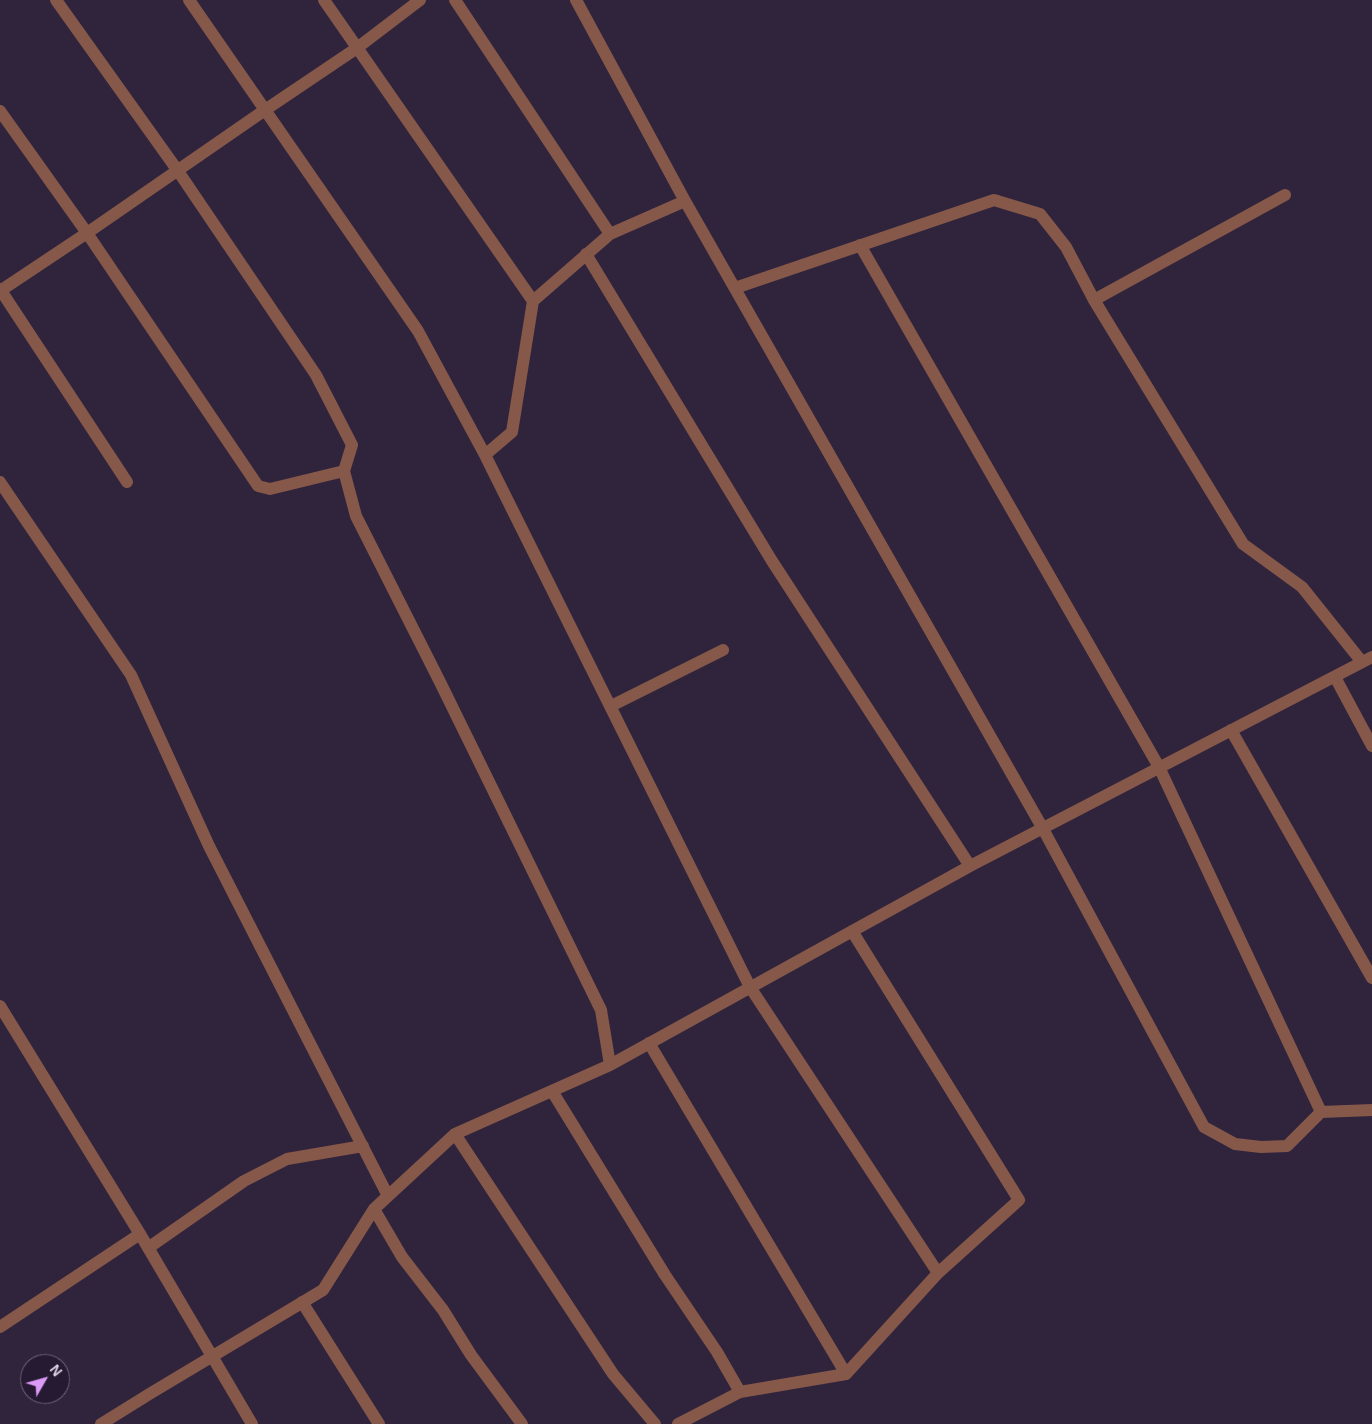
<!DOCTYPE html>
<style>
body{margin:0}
#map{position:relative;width:1372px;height:1424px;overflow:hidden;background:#30243d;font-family:Helvetica,sans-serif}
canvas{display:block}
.north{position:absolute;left:20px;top:1354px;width:50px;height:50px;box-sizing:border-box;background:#261a32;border:1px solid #6e6479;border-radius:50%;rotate:52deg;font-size:14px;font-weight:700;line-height:20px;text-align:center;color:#dbd3e4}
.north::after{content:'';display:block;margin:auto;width:18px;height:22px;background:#db9af6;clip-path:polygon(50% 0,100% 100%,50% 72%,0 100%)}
</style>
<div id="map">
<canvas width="1372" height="1424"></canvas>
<div class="north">N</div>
</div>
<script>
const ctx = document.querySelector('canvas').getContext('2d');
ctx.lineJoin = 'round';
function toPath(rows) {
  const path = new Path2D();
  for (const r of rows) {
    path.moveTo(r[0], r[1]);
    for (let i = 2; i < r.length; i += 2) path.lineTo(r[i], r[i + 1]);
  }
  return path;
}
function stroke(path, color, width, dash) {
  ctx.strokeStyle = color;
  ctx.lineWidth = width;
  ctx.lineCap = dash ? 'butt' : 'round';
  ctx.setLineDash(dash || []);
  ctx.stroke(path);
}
stroke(toPath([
 [56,0,178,171,316,375,352,445,344,471,356,516,439,680,601,1010,610,1065],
 [189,0,418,331,485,455,750,987,938,1273],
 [324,0,533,301],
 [455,0,610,234],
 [576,0,685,201,1042,827,1204,1127,1235,1144,1261,1147,1287,1146,1321,1112,1372,1110],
 [0,111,87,233,258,486,270,489,344,471],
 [860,245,1159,767,1321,1112],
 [586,254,772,561,970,866],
 [735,288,994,200,1040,214,1066,247,1094,300,1243,544,1302,587,1362,662],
 [0,289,127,482],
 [0,291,87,233,265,110,357,48,420,0],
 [1094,300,1285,195],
 [485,455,512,432,533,301,610,234,685,201],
 [0,482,131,675,209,846,388,1196],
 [1335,677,1372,746],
 [611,706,723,650],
 [1231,730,1372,978],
 [0,1006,140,1234,252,1424],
 [649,1043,846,1374],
 [552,1091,665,1275,717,1352,740,1392],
 [455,1134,613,1374,655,1424],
 [374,1209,402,1257,443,1310,471,1355,522,1424],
 [148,1248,244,1181,287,1159,363,1146],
 [302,1302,379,1424],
 [0,1327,140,1234],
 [101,1424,151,1393,323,1290,374,1209,455,1134,610,1065,970,866,1372,657],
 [678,1424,740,1392,846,1374,938,1273,1019,1200,852,931]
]), '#865849', 12);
</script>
